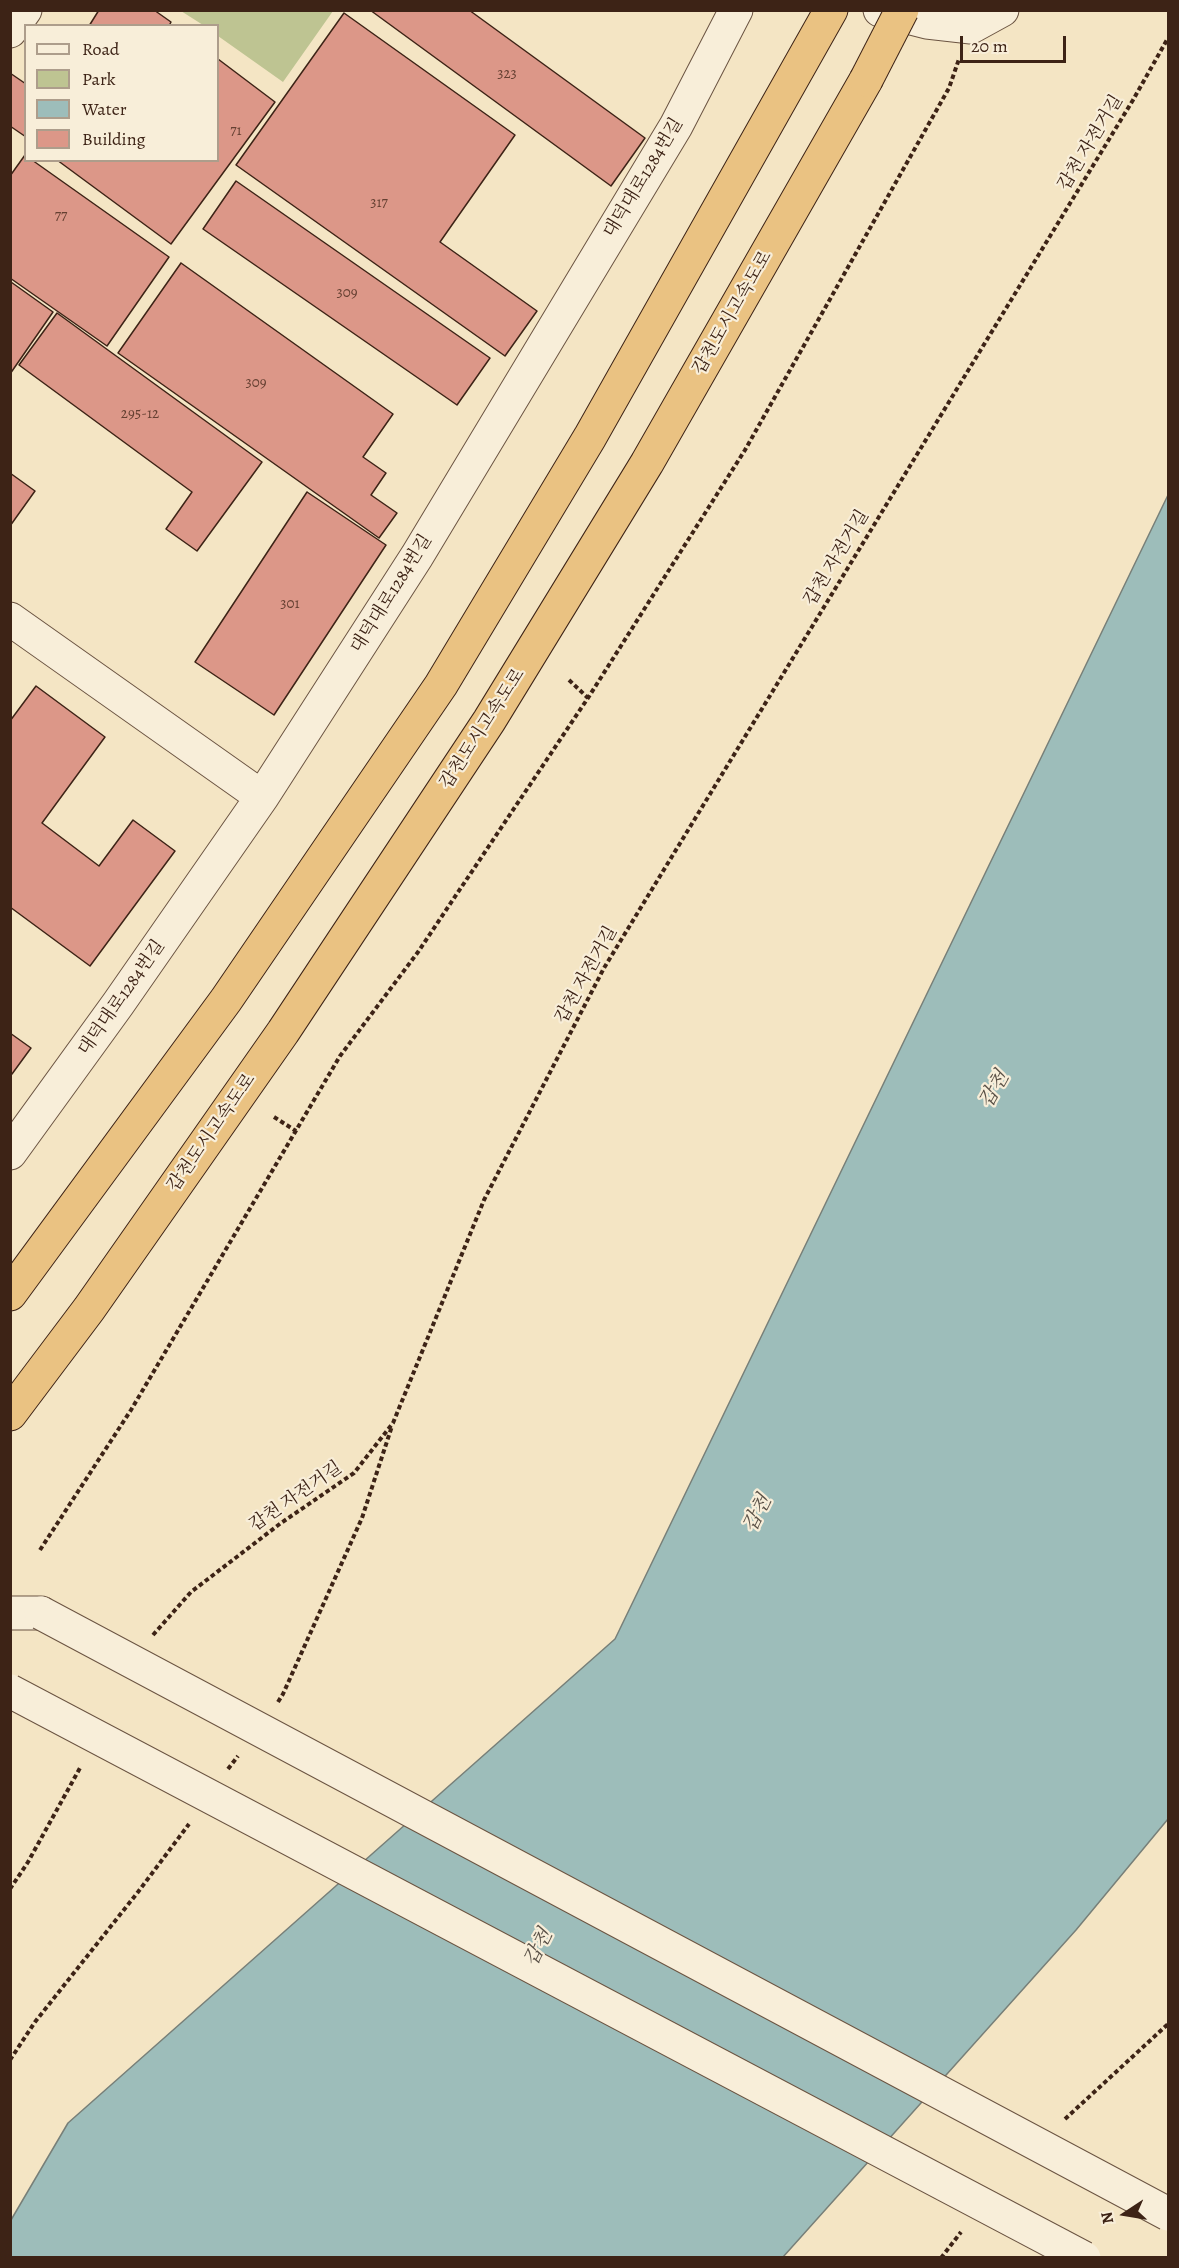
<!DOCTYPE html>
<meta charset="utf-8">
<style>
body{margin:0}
#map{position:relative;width:1179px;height:2268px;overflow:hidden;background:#f4e5c4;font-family:Alegreya,serif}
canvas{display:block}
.frame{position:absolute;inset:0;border:12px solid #3d2316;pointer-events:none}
.legend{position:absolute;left:24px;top:24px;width:195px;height:138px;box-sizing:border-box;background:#f8eed9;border:2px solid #ad9d8b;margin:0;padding:8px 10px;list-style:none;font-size:18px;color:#3d2316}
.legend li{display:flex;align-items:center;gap:12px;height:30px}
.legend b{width:30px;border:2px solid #ad9d8b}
.north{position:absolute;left:1095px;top:2184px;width:60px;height:60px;-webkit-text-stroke:4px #f8eed9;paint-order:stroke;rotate:258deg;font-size:16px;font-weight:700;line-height:24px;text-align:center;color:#3d2316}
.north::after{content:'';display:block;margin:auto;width:21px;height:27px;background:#3d2316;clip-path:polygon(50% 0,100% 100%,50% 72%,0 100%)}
.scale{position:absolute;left:960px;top:36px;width:106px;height:27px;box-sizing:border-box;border:3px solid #3d2316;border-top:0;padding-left:8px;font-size:18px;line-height:21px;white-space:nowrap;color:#3d2316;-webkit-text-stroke:4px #f8eed9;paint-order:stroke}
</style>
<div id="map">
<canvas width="1179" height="2268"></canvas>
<div class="frame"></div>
<ul class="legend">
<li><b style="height:8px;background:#f8eed9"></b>Road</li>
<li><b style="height:16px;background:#bec492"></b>Park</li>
<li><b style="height:16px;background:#9dbdba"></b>Water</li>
<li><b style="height:16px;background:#dc9788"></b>Building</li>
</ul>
<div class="north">N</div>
<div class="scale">20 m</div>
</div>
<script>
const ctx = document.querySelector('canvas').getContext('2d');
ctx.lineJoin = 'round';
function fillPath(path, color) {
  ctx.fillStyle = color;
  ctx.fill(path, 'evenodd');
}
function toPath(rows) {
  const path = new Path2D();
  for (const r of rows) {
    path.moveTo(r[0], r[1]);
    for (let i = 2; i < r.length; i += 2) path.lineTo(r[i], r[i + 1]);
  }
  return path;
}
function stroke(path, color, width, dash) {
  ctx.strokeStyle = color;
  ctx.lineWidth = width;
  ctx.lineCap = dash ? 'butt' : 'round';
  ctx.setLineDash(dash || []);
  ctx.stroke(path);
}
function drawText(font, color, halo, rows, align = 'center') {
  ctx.font = font + ' Alegreya,"Noto Serif KR",serif';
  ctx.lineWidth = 4.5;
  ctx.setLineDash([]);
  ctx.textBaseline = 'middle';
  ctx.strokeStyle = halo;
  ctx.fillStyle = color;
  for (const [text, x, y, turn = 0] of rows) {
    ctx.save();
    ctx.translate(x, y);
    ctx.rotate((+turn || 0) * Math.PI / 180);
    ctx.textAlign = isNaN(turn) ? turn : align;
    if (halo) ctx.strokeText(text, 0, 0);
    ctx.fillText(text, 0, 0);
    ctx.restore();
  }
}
fillPath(toPath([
 [181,11,333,10,333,11,283,82,218,36,218,26,203,25]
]), '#bec492');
const water = toPath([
 [1168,495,1168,1819,1076,1930,783,2257,11,2258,11,2220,68,2123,615,1639,1168,495]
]);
fillPath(water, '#9dbdba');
stroke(water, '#777f78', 1.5);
const building = toPath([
 [99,10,154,10,171,22,169,26,89,26,99,10],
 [370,10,469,10,645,138,611,186,370,10],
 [344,13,515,135,440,242,537,311,505,356,236,165,344,13],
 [218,59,275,102,171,244,57,160,218,160,218,59],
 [10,73,26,84,26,137,10,126,10,73],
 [25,155,26,160,32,160,169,257,107,346,10,278,10,176,25,155],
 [236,181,490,358,457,405,203,229,236,181],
 [181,263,393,414,363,457,386,473,371,495,397,513,379,538,118,353,181,263],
 [11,282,53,312,10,374,10,282,11,282],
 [57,313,262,462,197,551,166,529,192,492,19,365,57,313],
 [10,473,35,491,10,526,10,473],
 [307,492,386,545,274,715,195,662,307,492],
 [36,686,105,737,42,823,99,866,133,820,175,851,90,966,10,907,10,721,36,686],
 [10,1033,31,1048,12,1074,10,1073,10,1033]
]);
fillPath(building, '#dc9788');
stroke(building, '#3d2316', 1.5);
const minor = toPath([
 [880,10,927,22,971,27,1002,10],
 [10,31,25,10],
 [10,619,262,797],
 [10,1153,118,1004,262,797,417,556,676,126,736,10],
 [10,1613,41,1613]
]);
const highway = toPath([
 [10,1294,226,1000,441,685,590,437,831,10],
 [10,1414,89,1309,283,1032,489,721,647,463,866,80]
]);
stroke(minor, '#6b5442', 35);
stroke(highway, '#3d2316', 35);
stroke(toPath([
 [569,680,588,698],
 [274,1117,296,1131],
 [40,1550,131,1410,340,1056,418,952,588,698,745,450,949,88,959,59],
 [153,1635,191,1592,281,1523,354,1473,393,1423,484,1200,604,968,1133,100,1168,38],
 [278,1702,283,1694,362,1518,392,1426],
 [228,1769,238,1756],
 [10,1889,28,1862,80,1768],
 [10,2060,35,2022,138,1892,189,1824],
 [1065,2119,1168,2024],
 [941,2258,961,2232]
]), '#3d2316', 4, [4.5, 3]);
stroke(minor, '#f8eed9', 33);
stroke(highway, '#eac282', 33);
const minorBridge = toPath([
 [41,1613,1168,2214],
 [10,1691,1084,2258]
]);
const highwayBridge = toPath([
 [866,80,902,10]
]);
stroke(minorBridge, '#6b5442', 35, []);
stroke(highwayBridge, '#3d2316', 35, []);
stroke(minorBridge, '#f8eed9', 33);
stroke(highwayBridge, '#eac282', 33);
drawText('15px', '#654032', null, [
 ["323",507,74],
 ["71",236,131],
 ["317",379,203],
 ["77",61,216],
 ["309",347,293],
 ["309",256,383],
 ["295-12",140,414],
 ["301",290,604]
]);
drawText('18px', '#3d2316', '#f8eed9', [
 ["갑천 자전거길",1091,143,-59],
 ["대덕대로1284번길",644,178,-59],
 ["갑천도시고속도로",733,313,-60],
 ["갑천 자전거길",837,558,-59],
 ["대덕대로1284번길",392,594,-58],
 ["갑천도시고속도로",483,729,-57],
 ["갑천 자전거길",587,975,-61],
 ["대덕대로1284번길",122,998,-55],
 ["갑천도시고속도로",212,1133,-55],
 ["갑천 자전거길",296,1497,-35]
]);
drawText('italic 20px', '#5a5147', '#f8eed9', [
 ["갑천",995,1090,-60],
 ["갑천",758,1514,-63],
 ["갑천",539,1948,-63]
]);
</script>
